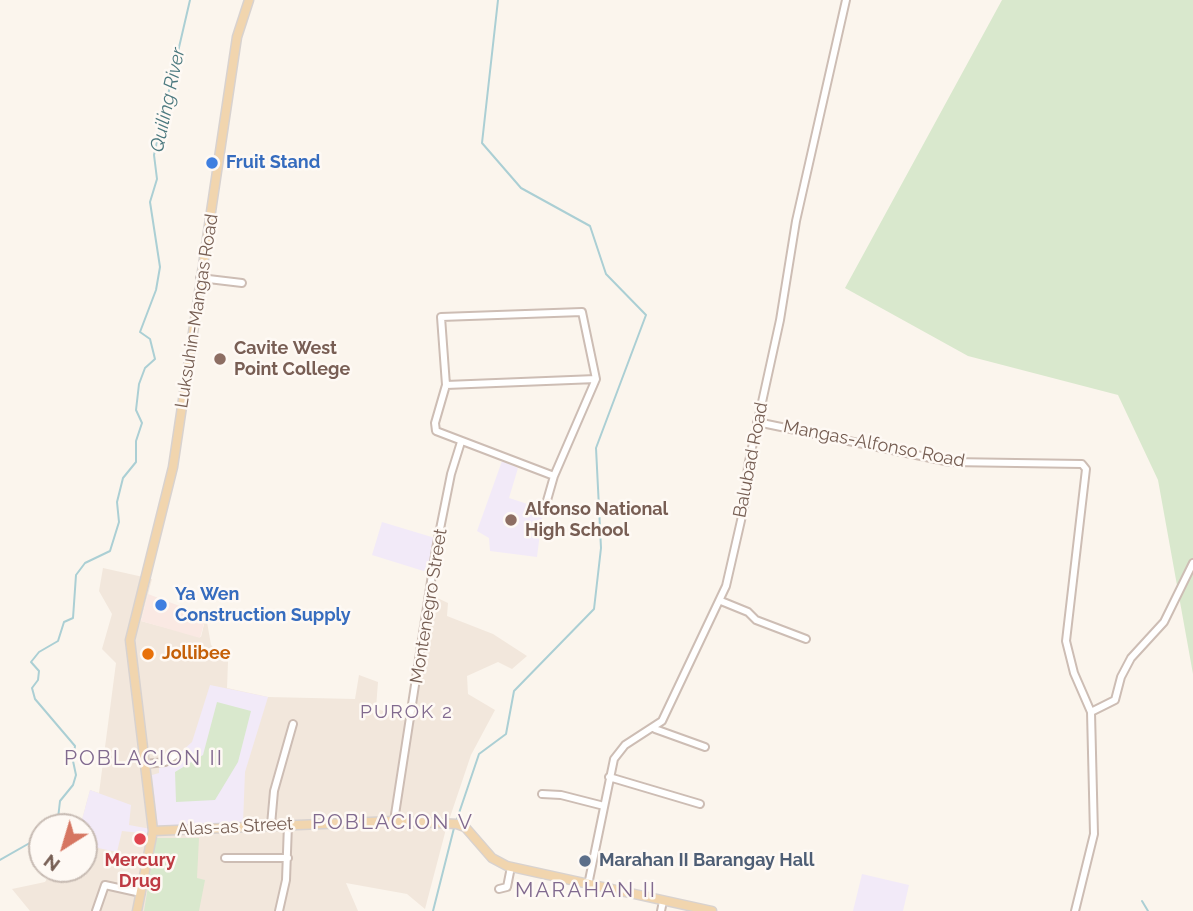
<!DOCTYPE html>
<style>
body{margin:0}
#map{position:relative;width:1193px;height:911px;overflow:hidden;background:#fbf5ed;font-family:Raleway,sans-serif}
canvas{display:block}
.north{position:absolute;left:28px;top:813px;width:70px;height:70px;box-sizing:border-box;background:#fef9f4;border:2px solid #c7bbb3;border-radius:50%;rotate:217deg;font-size:19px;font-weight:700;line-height:28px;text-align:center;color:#755d52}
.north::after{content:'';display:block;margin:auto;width:24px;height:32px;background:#d67661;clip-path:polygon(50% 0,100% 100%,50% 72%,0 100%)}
</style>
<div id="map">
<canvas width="1193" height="911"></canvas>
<div class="north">N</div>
</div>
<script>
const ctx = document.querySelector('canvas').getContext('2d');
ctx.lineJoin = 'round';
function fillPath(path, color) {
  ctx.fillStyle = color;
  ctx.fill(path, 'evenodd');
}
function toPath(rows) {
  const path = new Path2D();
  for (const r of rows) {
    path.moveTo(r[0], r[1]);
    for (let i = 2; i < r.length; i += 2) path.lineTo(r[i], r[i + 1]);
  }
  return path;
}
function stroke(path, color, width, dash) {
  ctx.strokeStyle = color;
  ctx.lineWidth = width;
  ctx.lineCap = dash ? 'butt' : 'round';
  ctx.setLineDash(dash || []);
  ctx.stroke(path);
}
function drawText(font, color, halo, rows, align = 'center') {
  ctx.font = font + ' Raleway,sans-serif';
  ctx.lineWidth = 5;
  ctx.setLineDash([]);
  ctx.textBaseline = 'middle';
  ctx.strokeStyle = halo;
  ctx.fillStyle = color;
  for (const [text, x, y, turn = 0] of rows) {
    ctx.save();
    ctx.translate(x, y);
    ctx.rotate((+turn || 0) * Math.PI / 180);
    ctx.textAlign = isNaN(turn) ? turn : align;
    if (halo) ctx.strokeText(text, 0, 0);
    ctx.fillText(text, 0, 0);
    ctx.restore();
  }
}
fillPath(toPath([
 [103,568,152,579,141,621,201,637,206,616,211,645,228,662,227,688,268,697,355,699,359,675,378,682,376,708,409,722,429,594,448,603,447,616,493,634,527,656,512,669,498,662,467,676,468,694,495,710,471,755,446,829,425,909,407,894,346,883,358,911,30,911,12,889,45,882,53,869,84,869,84,827,80,827,90,790,99,793,116,663,102,649,112,614,99,591]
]), '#f2e7dc');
fillPath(toPath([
 [148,594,206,616,200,638,141,621]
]), '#fae9e3');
fillPath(toPath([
 [502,461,518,468,509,498,543,509,537,557,490,551,489,538,477,531],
 [382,522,435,538,430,573,372,555],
 [210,685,268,697,245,772,243,823,158,827,152,775,159,773,159,764,172,760,192,742],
 [90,790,131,805,129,825,151,829,150,834,122,831,117,852,84,845,84,827,80,827],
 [862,874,909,885,903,911,853,911]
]), '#f2eaf8');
fillPath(toPath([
 [1002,0,1193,0,1193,674,1158,480,1118,395,968,356,845,288],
 [217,702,251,711,238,762,215,800,176,802,175,772,203,755],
 [156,838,199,838,197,878,205,880,199,911,144,911]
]), '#d9e8cd');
stroke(toPath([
 [456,822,479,754,506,734,514,691,594,609,601,548,596,448,646,315,606,274,590,226,521,188,482,143,498,0],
 [57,827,60,801,73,785,76,775,73,761,75,746,35,699,32,688,38,680,39,671,31,662,39,652,58,641,64,622,73,618,76,575,85,563,110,551,119,522,117,502,123,478,136,462,136,441,142,423,136,410,139,384,145,368,155,359,150,339,140,332,156,290,160,267,150,202,157,179,154,155,190,0],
 [0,860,42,836],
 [1142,901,1148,911],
 [433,911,454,828]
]), '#abcfd4', 2);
const minor = toPath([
 [200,278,242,283],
 [446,385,596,379],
 [757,422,950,462,1082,464,1086,469,1066,641,1074,673,1091,712,1094,834,1075,911],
 [546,504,554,476,596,379,582,312,441,317,446,385,435,423,436,431,554,476],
 [721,601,748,612,756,620,806,639],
 [1091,712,1115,700,1121,677,1131,658,1164,622,1193,563],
 [655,729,705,747],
 [146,764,165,762,176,755],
 [609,777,700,804],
 [542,794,561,795,604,806],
 [394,821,436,549,451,474,461,442],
 [271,825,274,791,293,724],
 [225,858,288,858],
 [588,885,614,759,625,745,662,721,726,586,745,503,748,466,780,320,796,221,846,0],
 [499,889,507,887,511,867],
 [96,911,105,885,141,893],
 [279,911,286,880,288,824],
 [661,911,663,901]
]);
const major = toPath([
 [153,831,394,821,457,824,465,827,492,858,507,866,712,911],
 [137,911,153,831,130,640,173,467,237,37,249,0]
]);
stroke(minor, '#cdbdb4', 10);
stroke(major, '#d8d2cf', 11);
stroke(minor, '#fff', 6);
stroke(major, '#f1d5ae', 8);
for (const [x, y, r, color] of [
 [212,163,7,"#3f7fe0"],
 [220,359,7,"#8d6e63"],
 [511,520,7,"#8d6e63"],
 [161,605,7,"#3f7fe0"],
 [148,654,7,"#e8710a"],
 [140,839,7,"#e0444e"],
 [585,861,7,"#5c6f8a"]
]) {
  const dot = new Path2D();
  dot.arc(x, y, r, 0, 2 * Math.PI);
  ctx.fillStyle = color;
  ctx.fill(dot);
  stroke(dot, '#fef9f4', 2.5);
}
drawText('bold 18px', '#366cbe', '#fef9f4', [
 ["Fruit Stand",226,163],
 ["Ya Wen",175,595],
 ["Construction Supply",175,616]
], 'left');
drawText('18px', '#755d52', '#fef9f4', [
 ["Luksuhin-Mangas Road",197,311,-81],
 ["Mangas-Alfonso Road",874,444,11],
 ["Balubad Road",751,460,-79],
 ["Montenegro Street",429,606,-81],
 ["Alas-as Street",235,827,-3]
]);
drawText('bold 18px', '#785e54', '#fef9f4', [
 ["Cavite West",234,349],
 ["Point College",234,370],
 ["Alfonso National",525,510],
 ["High School",525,531]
], 'left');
drawText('bold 18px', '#c56008', '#fef9f4', [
 ["Jollibee",162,654]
], 'left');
drawText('bold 18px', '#be3a42', '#fef9f4', [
 ["Mercury",140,861],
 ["Drug",140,882]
]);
drawText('bold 18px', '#4e5e75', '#fef9f4', [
 ["Marahan II Barangay Hall",599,861]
], 'left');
drawText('italic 19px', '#4a787e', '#fef9f4', [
 ["Quiling River",168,100,-78]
]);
ctx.letterSpacing = '2px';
drawText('19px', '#816a8f', '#fef9f4', [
 ["PUROK 2",407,712]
]);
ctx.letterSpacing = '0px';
ctx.letterSpacing = '2px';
drawText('21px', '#816a8f', '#fef9f4', [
 ["POBLACION II",144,759],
 ["POBLACION V",393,823],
 ["MARAHAN II",586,891]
]);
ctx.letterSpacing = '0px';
</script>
